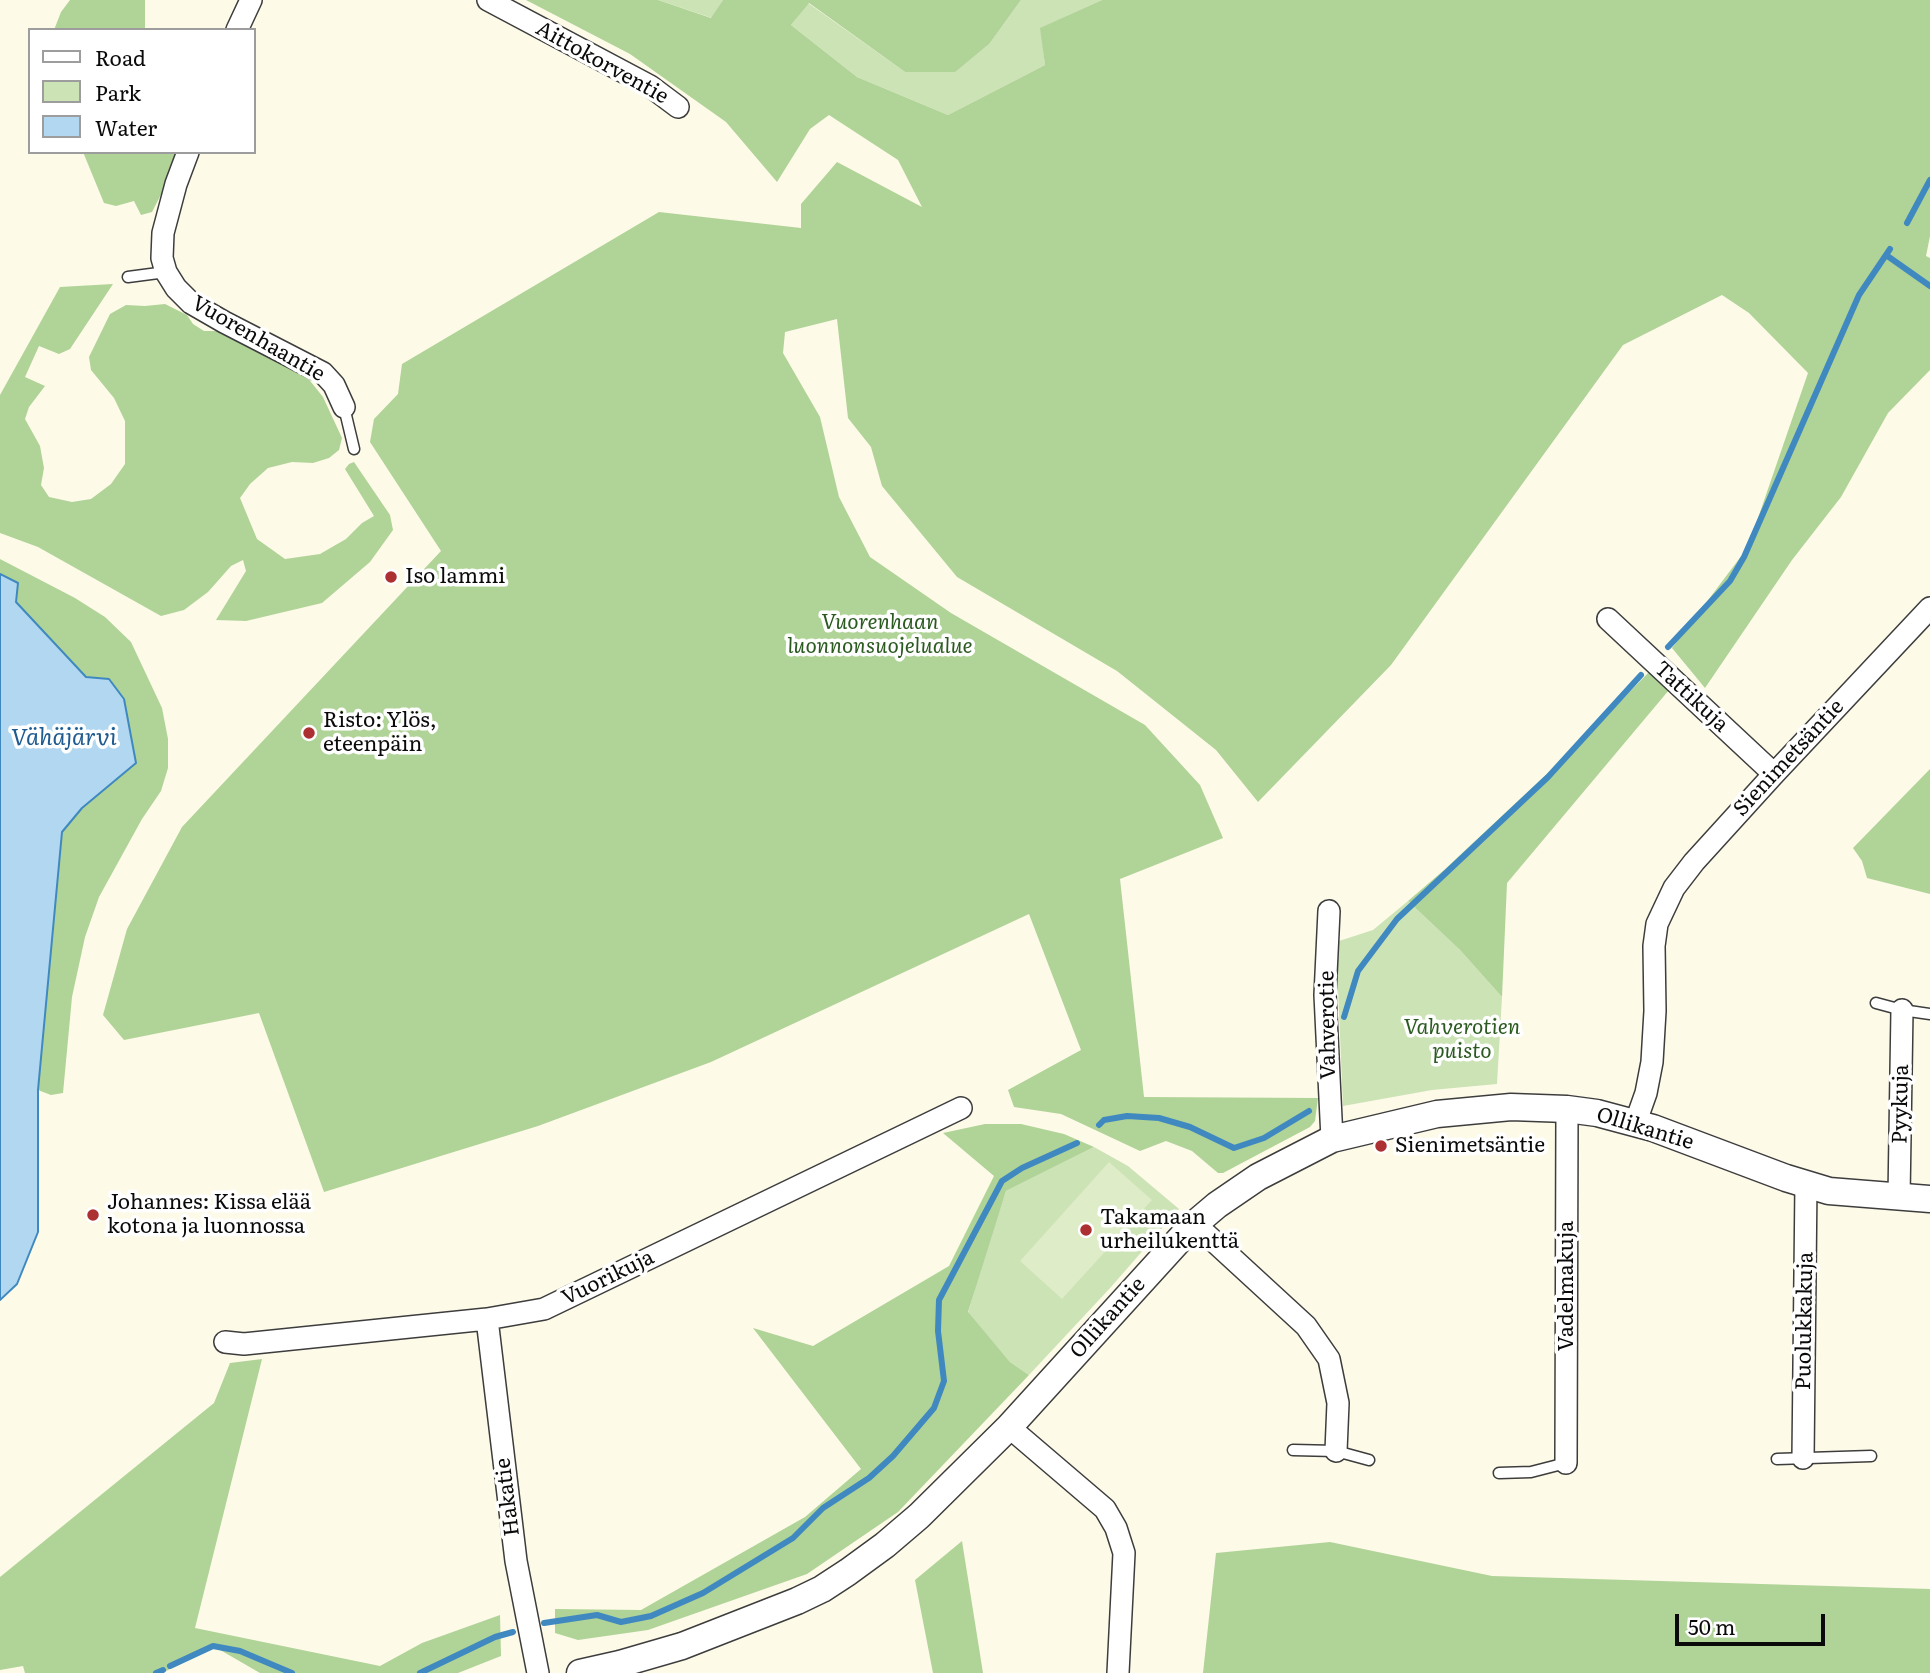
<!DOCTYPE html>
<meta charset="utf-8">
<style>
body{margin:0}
#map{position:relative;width:1930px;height:1673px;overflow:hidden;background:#fdfae8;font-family:Literata,serif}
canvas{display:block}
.legend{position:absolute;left:28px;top:28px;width:228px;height:126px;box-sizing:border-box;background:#fff;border:2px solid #9d9d9d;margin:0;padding:9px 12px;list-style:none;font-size:21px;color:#0a0a0a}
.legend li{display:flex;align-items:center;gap:14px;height:35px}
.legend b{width:35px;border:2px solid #9d9d9d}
.scale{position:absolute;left:1675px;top:1614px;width:150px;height:32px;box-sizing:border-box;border:4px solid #0a0a0a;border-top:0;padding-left:9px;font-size:21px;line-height:24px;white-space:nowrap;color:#0a0a0a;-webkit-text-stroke:5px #fff;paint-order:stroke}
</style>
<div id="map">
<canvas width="1930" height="1673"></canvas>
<ul class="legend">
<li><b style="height:9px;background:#fff"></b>Road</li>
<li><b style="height:19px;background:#cce3b6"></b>Park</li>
<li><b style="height:19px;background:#b2d7f0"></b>Water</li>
</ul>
<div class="scale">50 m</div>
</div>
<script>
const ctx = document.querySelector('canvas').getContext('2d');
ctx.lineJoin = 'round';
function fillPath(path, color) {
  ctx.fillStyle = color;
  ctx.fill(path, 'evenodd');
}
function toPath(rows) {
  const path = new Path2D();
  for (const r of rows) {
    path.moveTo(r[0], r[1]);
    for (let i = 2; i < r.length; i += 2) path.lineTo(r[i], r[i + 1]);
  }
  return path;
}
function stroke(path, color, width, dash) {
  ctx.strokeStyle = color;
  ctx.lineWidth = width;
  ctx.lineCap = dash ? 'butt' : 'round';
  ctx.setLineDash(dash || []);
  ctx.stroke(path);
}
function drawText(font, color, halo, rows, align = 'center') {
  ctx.font = font + ' Literata,serif';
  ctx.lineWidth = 7;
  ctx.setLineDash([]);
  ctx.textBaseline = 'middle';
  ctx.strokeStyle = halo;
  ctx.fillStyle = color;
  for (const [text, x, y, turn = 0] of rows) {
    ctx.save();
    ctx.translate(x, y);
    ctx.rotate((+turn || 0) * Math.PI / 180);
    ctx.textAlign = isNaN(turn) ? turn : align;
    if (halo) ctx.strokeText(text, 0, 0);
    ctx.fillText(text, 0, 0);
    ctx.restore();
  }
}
fillPath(toPath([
 [658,0,723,0,712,18],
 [1021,0,1102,0,1041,28,1045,65,948,115,857,77,791,25,808,3,905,72,990,43],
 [1408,901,1460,950,1502,997,1497,1084,1432,1090,1343,1106,1336,942,1373,930],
 [1094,1147,1128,1166,1179,1209,1111,1287,1029,1375,1010,1362,968,1313,982,1264,1006,1191]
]), '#cce3b6');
fillPath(toPath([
 [70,0,145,0,145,30,54,30,61,12],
 [526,0,658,0,711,18,723,0,1021,0,990,43,955,72,905,72,809,3,791,25,857,77,948,115,1045,65,1040,28,1102,0,1930,0,1930,236,1926,256,1930,258,1930,370,1888,413,1841,497,1792,560,1705,688,1672,648,1748,547,1808,373,1749,313,1722,295,1623,345,1391,665,1258,802,1216,750,1117,671,957,577,882,486,871,447,848,418,837,319,785,332,783,353,820,417,839,497,870,557,951,613,1145,725,1200,785,1223,838,1120,879,1144,1097,1318,1098,1315,1121,1310,1127,1223,1173,1218,1173,1192,1151,1166,1141,1140,1151,1061,1114,1014,1107,1008,1090,1081,1050,1029,914,711,1062,538,1126,324,1192,259,1013,124,1040,103,1015,127,929,182,827,441,551,370,442,374,419,398,394,402,364,659,212,801,228,801,204,837,162,922,207,898,160,829,115,810,129,777,182,726,122,630,54],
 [83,152,178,152,168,181,152,212,141,215,134,201,116,206,104,203],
 [113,284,70,349,59,354,39,346,25,377,45,386,29,407,25,419,40,446,44,468,41,485,49,497,72,502,91,499,111,484,125,464,125,421,114,398,91,370,89,357,110,314,126,305,145,306,165,304,187,315,193,324,204,331,217,331,234,337,307,377,323,397,342,438,339,450,329,458,313,463,292,462,268,468,250,484,240,498,257,539,285,559,320,554,346,539,362,523,374,516,345,469,349,464,354,462,390,515,393,530,370,562,322,603,246,621,216,620,246,571,243,560,231,566,208,592,184,610,161,616,38,547,0,533,0,395,60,287],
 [0,559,75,598,105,617,131,642,162,708,168,739,168,768,161,791,142,819,99,897,85,937,72,997,63,1093,51,1095,38,1090,62,832,82,808,136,763,124,698,109,679,86,677,16,602,18,583,0,574],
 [1650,671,1669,690,1507,883,1502,997,1460,950,1408,901,1444,870,1580,743],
 [1930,769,1930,894,1867,878,1862,861,1853,848],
 [985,1124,1021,1124,1064,1134,1094,1147,1006,1191,968,1312,1010,1362,1029,1375,898,1512,807,1574,648,1630,578,1640,555,1633,555,1609,641,1610,805,1517,861,1469,753,1328,813,1346,949,1266,994,1176,943,1133],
 [262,1359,195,1628,380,1666,422,1643,500,1615,501,1656,458,1673,260,1673,215,1647,162,1673,25,1673,23,1666,0,1670,0,1577,214,1403,230,1363],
 [962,1541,983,1673,933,1673,915,1580],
 [1330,1542,1492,1576,1930,1589,1930,1673,1203,1673,1216,1553]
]), '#b0d397');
fillPath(toPath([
 [1109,1162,1152,1200,1062,1299,1020,1261]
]), '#deecc7');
const water = toPath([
 [0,574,18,583,16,602,86,677,109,679,124,699,136,763,82,808,62,832,38,1090,38,1232,17,1284,0,1300,0,574]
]);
fillPath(water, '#b2d7f0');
stroke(water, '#3f89c0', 2);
stroke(toPath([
 [1907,223,1930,180],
 [1886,255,1930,286],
 [1668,647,1730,581,1744,557,1859,295,1890,249],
 [1344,1017,1358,971,1397,919,1548,777,1641,675],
 [1099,1125,1104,1120,1127,1116,1159,1118,1190,1127,1234,1148,1264,1138,1309,1111],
 [544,1623,597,1615,621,1622,651,1616,703,1593,793,1538,823,1508,869,1478,893,1456,934,1408,944,1381,938,1331,939,1300,1002,1181,1022,1168,1077,1143],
 [170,1666,213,1646,240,1651,292,1673],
 [156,1673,163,1670],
 [420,1673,495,1637,513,1632]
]), '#3f89c0', 6);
const service = toPath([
 [128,277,166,272],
 [344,407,354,449],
 [1876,1003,1902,1010,1930,1014],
 [1293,1450,1336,1451,1369,1460],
 [1777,1459,1871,1456],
 [1499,1473,1531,1472,1566,1463]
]);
const minor = toPath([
 [488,0,650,86,678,107],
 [237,30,251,0],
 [188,152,176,184,163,233,162,258,166,272,176,288,191,303,224,322,323,373,334,385,344,407],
 [1608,619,1774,774],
 [1329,911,1325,995,1332,1139],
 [1635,1124,1646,1093,1652,1062,1655,1011,1654,946,1657,924,1674,888,1694,862,1774,774,1930,608],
 [1899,1197,1902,1010],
 [1191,1227,1207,1235,1306,1326,1329,1359,1338,1403,1336,1451],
 [487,1319,516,1561,538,1673],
 [225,1342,244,1344,487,1319,544,1309,961,1108],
 [1009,1427,1105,1509,1116,1528,1124,1553,1118,1673],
 [1803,1458,1806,1183],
 [1566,1463,1567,1109]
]);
const tertiary = toPath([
 [580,1673,620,1664,682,1646,797,1601,822,1589,848,1572,885,1545,919,1516,1009,1427,1191,1227,1217,1205,1258,1177,1332,1139,1437,1114,1511,1107,1567,1109,1597,1113,1653,1128,1786,1178,1829,1191,1930,1199]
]);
stroke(service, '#3d3d3d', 13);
stroke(minor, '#3d3d3d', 24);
stroke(tertiary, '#3d3d3d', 29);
stroke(service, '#fff', 10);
stroke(minor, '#fff', 21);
stroke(tertiary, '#fff', 26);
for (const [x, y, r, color] of [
 [391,577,7,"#ac2f32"],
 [309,733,7,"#ac2f32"],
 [1381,1146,7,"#ac2f32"],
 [93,1215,7,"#ac2f32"],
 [1086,1230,7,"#ac2f32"]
]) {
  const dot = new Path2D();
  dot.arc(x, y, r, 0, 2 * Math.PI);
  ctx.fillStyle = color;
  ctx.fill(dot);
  stroke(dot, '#fff', 2.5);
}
drawText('21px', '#0a0a0a', '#fff', [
 ["Aittokorventie",602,63,29],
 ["Vuorenhaantie",258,339,30],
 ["Tattikuja",1691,697,43],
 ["Sienimetsäntie",1789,758,-47],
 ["Vahverotie",1328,1025,-91],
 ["Pyykuja",1901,1104,-89],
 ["Ollikantie",1645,1129,17],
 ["Vuorikuja",608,1278,-26],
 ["Vadelmakuja",1567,1286,-90],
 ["Ollikantie",1108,1318,-48],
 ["Puolukkakuja",1805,1321,-89],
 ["Hakatie",508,1497,-97]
]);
drawText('21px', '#0a0a0a', '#fff', [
 ["Iso lammi",405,577],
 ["Risto: Ylös,",323,721],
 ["eteenpäin",323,745],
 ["Sienimetsäntie",1395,1146],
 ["Johannes: Kissa elää",107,1203],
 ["kotona ja luonnossa",107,1227],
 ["Takamaan",1100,1218],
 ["urheilukenttä",1100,1242]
], 'left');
drawText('italic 21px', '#2b5a21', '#fff', [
 ["Vuorenhaan",880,623],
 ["luonnonsuojelualue",880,647],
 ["Vahverotien",1462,1028],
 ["puisto",1462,1052]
]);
drawText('italic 23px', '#205b8f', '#fff', [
 ["Vähäjärvi",64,738]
]);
</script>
